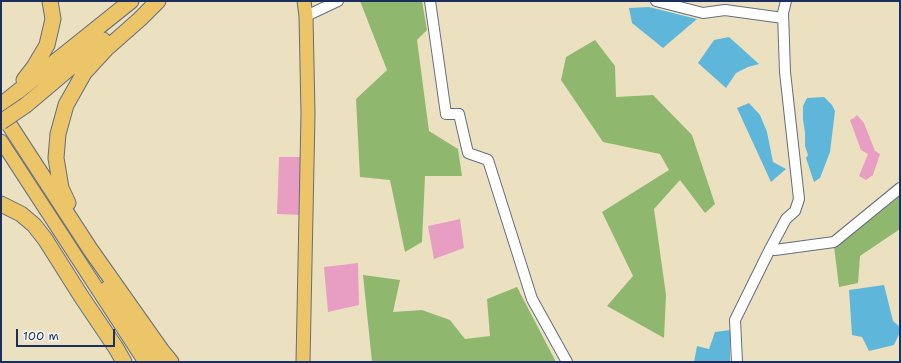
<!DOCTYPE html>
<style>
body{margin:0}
#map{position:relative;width:901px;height:363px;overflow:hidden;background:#ebe1c0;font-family:"Shantell Sans",sans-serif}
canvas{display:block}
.frame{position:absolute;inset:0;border:2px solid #1b2f5e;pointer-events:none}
.scale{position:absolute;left:16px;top:329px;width:99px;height:18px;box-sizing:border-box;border:2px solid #1b2f5e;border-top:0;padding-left:5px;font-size:12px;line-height:14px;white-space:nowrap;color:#1b2f5e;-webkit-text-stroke:3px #f6f6f2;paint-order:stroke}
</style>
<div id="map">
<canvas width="901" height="363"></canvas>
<div class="frame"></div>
<div class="scale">100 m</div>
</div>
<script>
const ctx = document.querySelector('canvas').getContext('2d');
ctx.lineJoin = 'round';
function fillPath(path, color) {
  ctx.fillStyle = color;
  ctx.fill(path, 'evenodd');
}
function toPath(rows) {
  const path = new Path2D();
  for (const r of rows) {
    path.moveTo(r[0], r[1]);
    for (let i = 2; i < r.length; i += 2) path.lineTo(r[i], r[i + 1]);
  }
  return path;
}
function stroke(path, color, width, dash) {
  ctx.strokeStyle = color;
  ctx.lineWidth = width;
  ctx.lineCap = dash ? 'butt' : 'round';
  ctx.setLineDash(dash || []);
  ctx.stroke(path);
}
fillPath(toPath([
 [360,1,422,1,427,30,417,40,429,131,458,149,462,176,425,176,422,242,405,252,390,180,360,177,356,99,387,70],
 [595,40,615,66,616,97,653,95,692,135,715,204,705,213,680,180,654,209,666,295,664,338,607,306,633,276,602,212,669,170,660,154,603,142,561,80,566,57],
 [900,194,900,229,860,256,858,283,839,287,834,246],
 [363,275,400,280,393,312,422,310,450,320,465,339,490,336,487,299,517,287,556,362,372,362]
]), '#8fb86e');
fillPath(toPath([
 [649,7,697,19,663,48,632,23,629,8],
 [729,37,759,64,748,67,736,73,726,88,698,63,714,40],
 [824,97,832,105,835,111,830,152,820,178,814,182,806,158,808,155,805,146,805,133,803,119,803,106,807,98],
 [749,103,760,115,767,132,773,162,786,169,771,182,737,108],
 [884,285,893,321,900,327,900,332,894,345,869,351,862,337,852,335,849,290],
 [730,330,730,362,694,362,697,346,709,349,715,332]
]), '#5fb6db');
fillPath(toPath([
 [857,115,864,123,875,151,880,154,873,175,866,180,859,176,868,154,861,150,850,120,854,118],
 [279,157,304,157,301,215,277,214],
 [460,219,464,248,434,259,428,226],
 [358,263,359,305,328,312,324,267]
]), '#e79ec2');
const minor = toPath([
 [430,1,446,114,459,114,468,153,488,160,532,299,567,362],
 [656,1,703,13,725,10,783,18],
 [786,1,783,13,785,72,799,199,795,211,786,219,770,249,775,250,834,242,900,188],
 [306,16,338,1],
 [737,362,735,320,770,249]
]);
const major = toPath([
 [1,141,145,362],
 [303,362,308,114,306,16,304,1]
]);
const highway = toPath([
 [24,80,34,67,47,45,53,19,50,1],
 [1,105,131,1],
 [26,105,103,40],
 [1,112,90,249,162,351,171,362],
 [68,203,61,188,56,158,58,134,66,105,84,73,106,49,140,19,158,1],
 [1,204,21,214,34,225,45,239,81,296,116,348,124,362],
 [107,289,139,342,156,362]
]);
stroke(minor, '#646d80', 12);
stroke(major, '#646d80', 15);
stroke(highway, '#646d80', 17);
stroke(minor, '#fff', 10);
stroke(major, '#ecc569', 13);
stroke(highway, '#ecc569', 15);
const highwayBridge = toPath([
 [1,122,26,105]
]);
stroke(highwayBridge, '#646d80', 17, []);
stroke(highwayBridge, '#ecc569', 15);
</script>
